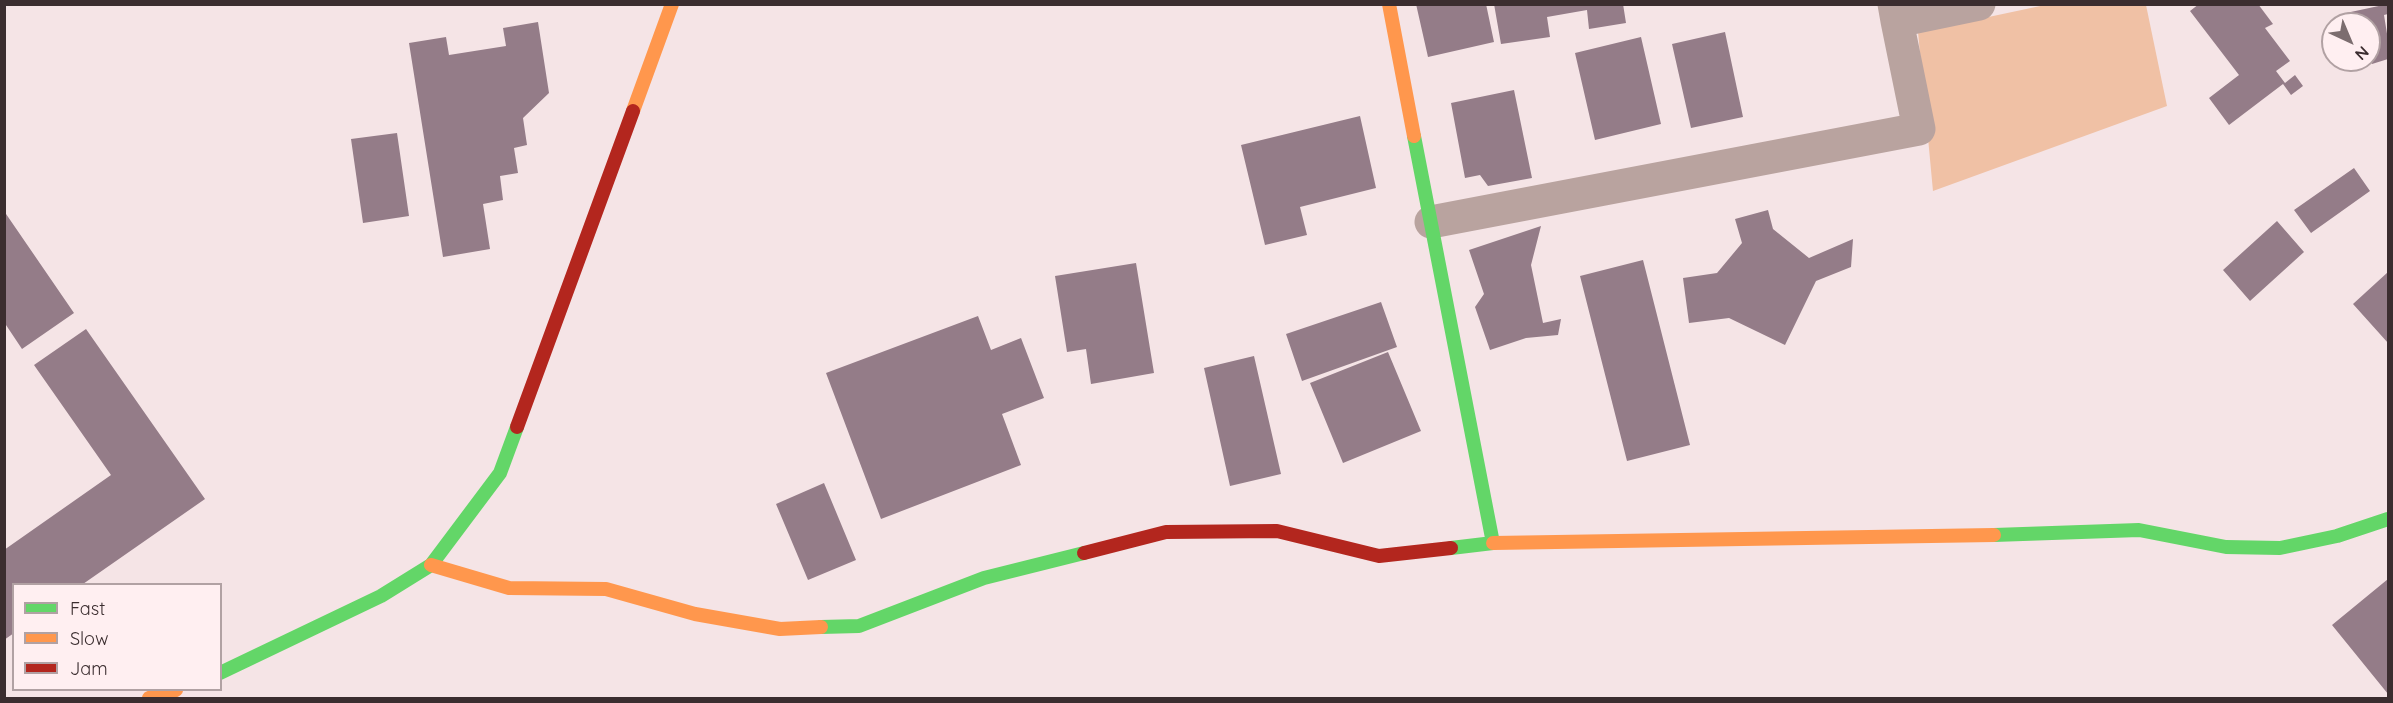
<!DOCTYPE html>
<style>
body{margin:0}
#map{position:relative;width:2393px;height:703px;overflow:hidden;background:#f5e4e6;font-family:Quicksand,sans-serif}
canvas{display:block}
.frame{position:absolute;inset:0;border:6px solid #3b2d2f;pointer-events:none}
.legend{position:absolute;left:12px;top:583px;width:210px;height:108px;box-sizing:border-box;background:#ffeff1;border:2px solid #b1a1a3;margin:0;padding:8px 10px;list-style:none;font-size:18px;color:#3b2d2f}
.legend li{display:flex;align-items:center;gap:12px;height:30px}
.legend b{width:30px;border:2px solid #b1a1a3}
.north{position:absolute;left:2321px;top:12px;width:60px;height:60px;box-sizing:border-box;background:#ffeff1;border:2px solid #b1a1a3;border-radius:50%;rotate:136deg;font-size:16px;font-weight:700;line-height:24px;text-align:center;color:#3b2d2f}
.north::after{content:'';display:block;margin:auto;width:21px;height:27px;background:#7c6d6f;clip-path:polygon(50% 0,100% 100%,50% 72%,0 100%)}
</style>
<div id="map">
<canvas width="2393" height="703"></canvas>
<div class="frame"></div>
<ul class="legend">
<li><b style="height:8px;background:#63d668"></b>Fast</li>
<li><b style="height:8px;background:#ff974d"></b>Slow</li>
<li><b style="height:8px;background:#b3261e"></b>Jam</li>
</ul>
<div class="north">N</div>
</div>
<script>
const ctx = document.querySelector('canvas').getContext('2d');
ctx.lineJoin = 'round';
function fillPath(path, color) {
  ctx.fillStyle = color;
  ctx.fill(path, 'evenodd');
}
function toPath(rows) {
  const path = new Path2D();
  for (const r of rows) {
    path.moveTo(r[0], r[1]);
    for (let i = 2; i < r.length; i += 2) path.lineTo(r[i], r[i + 1]);
  }
  return path;
}
function stroke(path, color, width, dash) {
  ctx.strokeStyle = color;
  ctx.lineWidth = width;
  ctx.lineCap = dash ? 'butt' : 'round';
  ctx.setLineDash(dash || []);
  ctx.stroke(path);
}
fillPath(toPath([
 [2045,5,2146,5,2167,106,1933,191,1918,32]
]), '#f0c1a5');
fillPath(toPath([
 [1416,4,1486,4,1494,42,1428,57],
 [1494,4,1623,4,1626,23,1589,29,1587,10,1547,17,1550,37,1501,44],
 [2199,4,2258,4,2273,24,2265,28,2290,61,2276,71,2285,83,2295,75,2303,86,2291,95,2283,84,2229,125,2209,98,2239,75,2190,11],
 [2388,4,2388,14,2384,15,2388,40,2388,59,2372,64,2369,52,2369,24,2348,24,2346,13],
 [538,22,549,93,523,118,527,145,514,148,518,173,500,176,503,200,483,204,490,249,443,257,409,43,446,37,449,55,506,46,503,28],
 [1725,32,1743,117,1691,128,1672,44],
 [1641,37,1661,124,1595,140,1575,53],
 [1514,90,1532,178,1488,186,1480,175,1465,178,1451,103],
 [1360,116,1376,188,1300,207,1307,235,1265,245,1241,145],
 [397,133,409,216,363,223,351,139],
 [2354,168,2370,191,2311,233,2294,210],
 [1768,210,1773,229,1809,258,1853,239,1851,267,1816,281,1785,345,1729,318,1689,323,1683,278,1717,273,1742,243,1735,219],
 [4,211,74,313,22,349,4,322],
 [2277,221,2304,252,2250,301,2223,270],
 [1541,226,1531,265,1543,323,1561,319,1558,335,1526,338,1490,350,1475,307,1484,294,1469,250],
 [1643,260,1690,445,1627,461,1580,276],
 [1136,263,1154,373,1091,384,1086,349,1067,352,1055,276],
 [2388,272,2388,343,2353,304],
 [1381,302,1397,347,1302,381,1286,334],
 [978,316,991,350,1021,338,1044,398,1002,414,1021,465,881,519,826,373],
 [86,329,205,499,83,584,14,584,14,633,4,640,4,550,111,475,34,365],
 [1388,352,1421,431,1343,463,1310,383],
 [1254,356,1281,474,1230,486,1204,368],
 [824,483,856,560,808,580,776,504],
 [2388,579,2388,694,2332,625]
]), '#947c88');
stroke(toPath([
 [1894,4,1897,21,1979,4],
 [1431,222,1919,129,1897,21]
]), '#b9a39f', 33);
stroke(toPath([
 [1414,136,1493,543,1451,548],
 [1994,535,2139,530,2226,547,2280,548,2337,536,2388,519],
 [821,627,859,626,984,578,1084,553],
 [220,673,381,596,431,565,500,473,517,427]
]), '#63d668', 14);
stroke(toPath([
 [1389,4,1414,136],
 [633,111,672,4],
 [1493,543,1994,535],
 [431,565,509,588,606,589,695,614,780,629,821,627],
 [149,698,176,690]
]), '#ff974d', 14);
stroke(toPath([
 [517,427,633,111],
 [1084,553,1166,532,1277,531,1379,556,1451,548]
]), '#b3261e', 14);
</script>
